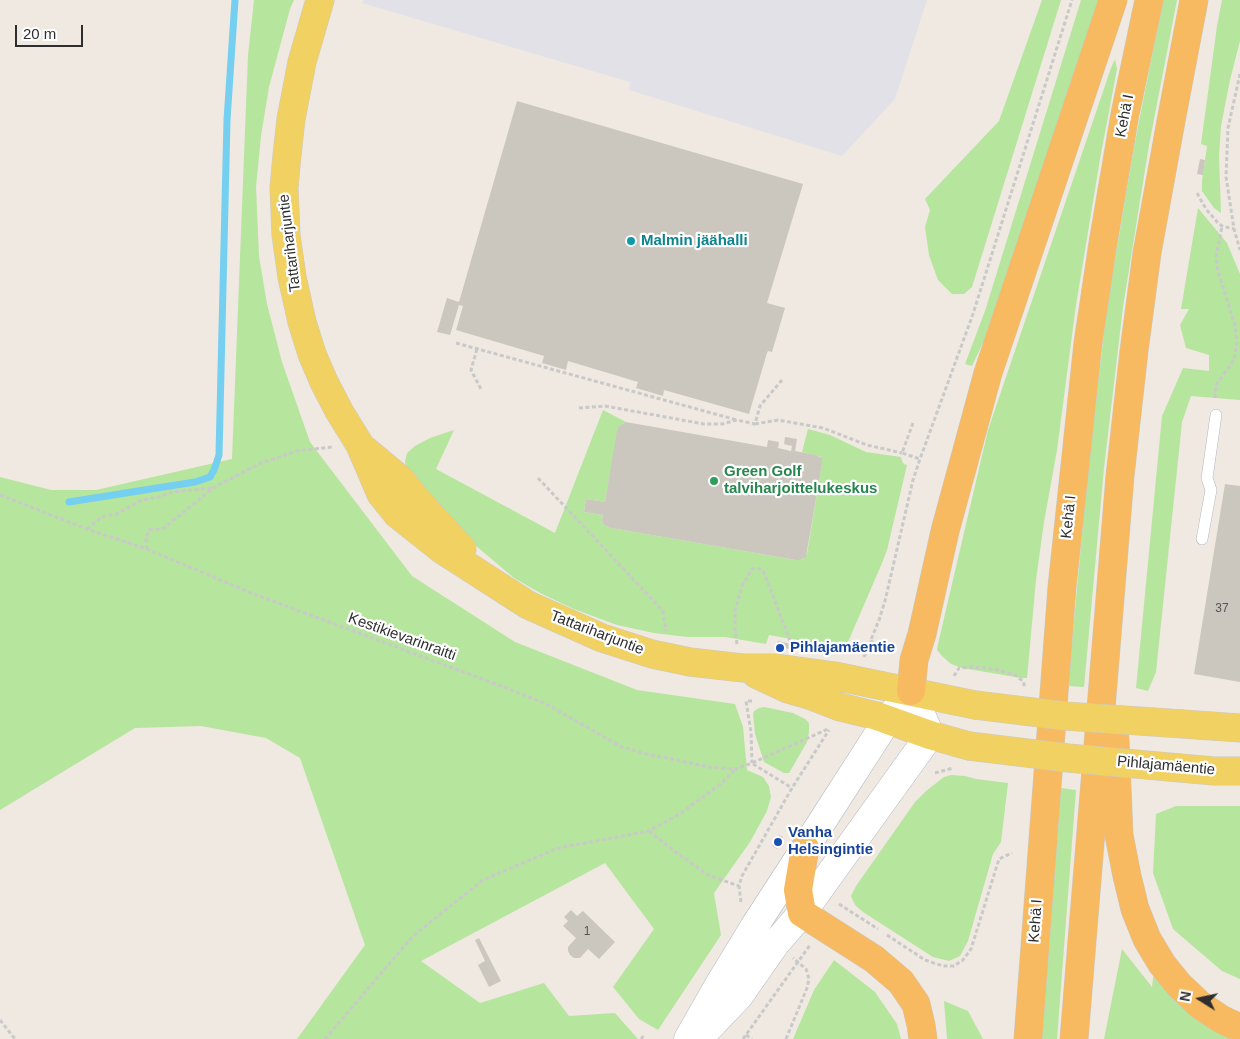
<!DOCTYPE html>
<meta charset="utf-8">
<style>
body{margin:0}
#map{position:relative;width:1240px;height:1039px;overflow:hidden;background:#efe9e1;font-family:Arial,sans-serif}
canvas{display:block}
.north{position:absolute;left:1175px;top:974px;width:50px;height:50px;-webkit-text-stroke:4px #fff;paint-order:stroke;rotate:280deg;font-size:14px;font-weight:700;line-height:20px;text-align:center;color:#2e2e2e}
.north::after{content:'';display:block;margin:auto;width:18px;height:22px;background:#2e2e2e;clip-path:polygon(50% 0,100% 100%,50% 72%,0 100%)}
.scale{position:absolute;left:15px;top:25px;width:68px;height:22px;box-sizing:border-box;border:2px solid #2e2e2e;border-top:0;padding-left:6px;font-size:15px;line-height:18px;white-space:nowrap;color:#2e2e2e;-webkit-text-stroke:4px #fff;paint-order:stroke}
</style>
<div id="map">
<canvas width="1240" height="1039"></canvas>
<div class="north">N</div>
<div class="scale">20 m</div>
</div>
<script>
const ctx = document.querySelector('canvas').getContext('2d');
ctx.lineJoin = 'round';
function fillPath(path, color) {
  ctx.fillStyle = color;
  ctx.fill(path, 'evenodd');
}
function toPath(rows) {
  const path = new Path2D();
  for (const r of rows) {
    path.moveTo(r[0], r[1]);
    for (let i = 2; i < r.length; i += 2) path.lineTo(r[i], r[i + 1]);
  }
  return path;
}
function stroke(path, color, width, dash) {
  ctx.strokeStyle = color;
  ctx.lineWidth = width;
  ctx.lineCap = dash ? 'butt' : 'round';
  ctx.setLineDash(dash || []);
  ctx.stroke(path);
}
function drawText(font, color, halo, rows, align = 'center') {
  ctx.font = font + ' Arial,sans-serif';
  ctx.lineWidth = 4.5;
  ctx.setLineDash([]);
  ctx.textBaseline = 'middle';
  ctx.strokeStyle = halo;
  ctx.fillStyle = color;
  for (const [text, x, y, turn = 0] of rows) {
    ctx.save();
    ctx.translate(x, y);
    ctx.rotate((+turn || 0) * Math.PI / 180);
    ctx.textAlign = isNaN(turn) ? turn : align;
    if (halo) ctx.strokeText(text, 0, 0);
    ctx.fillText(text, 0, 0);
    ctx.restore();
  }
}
fillPath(toPath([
 [364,0,927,0,895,99,842,156,629,90,630,82,362,3]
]), '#e3e1e8');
fillPath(toPath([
 [254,0,294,0,290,9,269,87,261,136,256,187,259,256,267,304,282,362,310,442,412,576,515,642,637,690,735,704,743,727,747,770,763,777,769,786,771,797,767,811,750,842,714,893,721,935,658,1030,639,1019,613,987,654,929,605,863,421,961,480,1003,544,983,569,1016,615,1013,638,1039,297,1039,365,945,300,758,266,738,201,726,135,728,0,810,0,477,51,490,96,490,232,459,248,55],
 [1042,0,1061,0,972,287,964,294,952,294,938,280,929,255,925,227,930,210,925,199,999,121],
 [1081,0,1099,0,990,328,972,366,965,364,985,311],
 [1163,0,1177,0,1149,145,1123,307,1104,468,1084,687,1068,686,1088,469,1107,307,1134,147],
 [1222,0,1240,0,1240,41,1230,80,1221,126,1219,156,1221,213,1214,208,1202,191,1202,181,1207,146,1201,144,1217,26],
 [1115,59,1117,69,1100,159,1076,305,1057,450,1044,522,1036,580,1027,678,1021,678,962,668,951,664,942,656,937,650,938,644,988,430,1111,68],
 [1198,208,1227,243,1240,274,1240,400,1191,396,1182,422,1156,672,1148,691,1136,688,1162,416,1183,368,1209,371,1209,355,1186,348,1180,325,1189,309,1181,309],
 [603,410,626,422,619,426,605,502,586,499,584,512,603,515,602,521,604,525,611,528,796,560,803,559,807,554,822,463,822,458,819,456,802,452,808,429,830,435,866,452,901,457,902,461,904,464,907,465,887,550,882,563,848,642,841,648,769,635,766,644,725,637,688,637,654,633,617,625,574,609,542,594,514,578,475,545,407,471,405,462,407,453,415,446,430,438,454,430,436,469,555,533],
 [764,707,793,713,805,719,809,723,809,732,807,742,789,773,784,773,764,762,755,734,753,714,754,711,759,708],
 [951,775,965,776,976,779,1008,783,1001,842,993,854,968,941,960,956,949,961,933,957,863,912,855,905,851,896,856,886,915,802,926,791,944,777],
 [1061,788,1076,790,1057,1039,1042,1039],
 [1176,806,1240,806,1240,979,1222,971,1173,929,1153,873,1156,814],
 [1122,949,1152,987,1154,971,1240,1039,1104,1039],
 [834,960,875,992,897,1024,901,1039,793,1039,814,990],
 [944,1001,968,1011,983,1039,947,1039]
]), '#b6e59e');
stroke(toPath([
 [69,502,195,482,210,477,214,470,219,455,227,120,235,0]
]), '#75cff0', 7);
fillPath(toPath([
 [517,101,803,184,767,303,785,308,772,352,768,351,767,353,749,414,664,390,663,396,636,388,638,382,568,361,566,370,542,363,544,356,456,330,463,306,459,305,450,335,437,332,447,298,459,302],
 [1200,159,1205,160,1203,175,1197,174],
 [626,422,767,447,768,440,779,442,778,448,791,451,792,446,784,444,785,437,797,439,795,451,816,455,822,458,822,464,806,557,800,560,796,560,611,528,604,525,602,521,603,515,584,512,586,499,605,502,617,431,619,426],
 [1225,484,1240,486,1240,682,1194,674],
 [778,641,791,644,790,649,777,647],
 [779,835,783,837,777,849,772,846],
 [571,910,577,916,583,911,615,942,599,959,588,949,580,958,574,958,570,955,568,951,568,947,576,938,563,926,568,921,564,917],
 [479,938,501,981,489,987,478,965,485,961,475,940]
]), '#cbc7bf');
const service = toPath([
 [1202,539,1211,490,1207,478,1216,415]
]);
const secondary = toPath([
 [688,1039,720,983,754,927,800,856,888,719,911,691,930,735,802,913,776,943,739,996,698,1039]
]);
const primary = toPath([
 [320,0,302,62,291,119,287,155,284,188,286,235,292,277,302,322,312,354,324,382,339,411,360,445,381,494,397,514,441,549,528,605,602,638,652,654,690,662,743,668,777,668,835,676,975,705],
 [365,450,401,480,417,500,462,549],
 [756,674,788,689,809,695,840,707,877,716,930,735,969,746],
 [1183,724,1240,728],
 [1180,768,1214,771,1240,771]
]);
const trunk = toPath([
 [911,691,914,660,922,634,945,531,988,373,1113,0],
 [1115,739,1119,835,1127,876,1135,909,1147,939,1162,964,1179,985,1200,1005,1221,1019,1240,1028],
 [805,848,798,890,802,913,874,959,901,982,916,1004,921,1025,923,1039],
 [1028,1039,1062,587,1088,343,1103,243,1125,114,1149,0],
 [1074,1039,1120,476,1134,351,1147,253,1171,121,1194,0]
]);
stroke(service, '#b4b7c1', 12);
stroke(secondary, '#b4b7c1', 29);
stroke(primary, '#c9c9c9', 29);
stroke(trunk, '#c9c9c9', 29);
stroke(toPath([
 [1240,74,1228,128,1226,177,1234,229,1240,250],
 [1197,193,1206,209,1218,223,1222,226,1234,229],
 [456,343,737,420],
 [477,349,471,370,482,391],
 [1215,398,1216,385,1234,360,1237,343,1235,326,1218,271,1216,257,1222,226],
 [579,408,605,406,704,424,722,424,737,420,755,424,760,406,782,380],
 [913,423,902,453,920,459],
 [755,424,778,420,823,428,867,445,902,453],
 [538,478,663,611,666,631],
 [0,495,87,529,147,549,254,594,509,689,546,704,620,746,642,753,709,767,736,769,752,763,828,729],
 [87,529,102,517,116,514,142,500,159,497,172,492,212,488],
 [147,549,146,539,149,530,164,528,213,488,259,464,296,451,332,447],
 [870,641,892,650],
 [737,644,735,628,735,610,742,586,752,569,757,568,763,570,792,646],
 [864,657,879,620,885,601,913,480,920,459,973,314,1072,0],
 [954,676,959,668,973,667,994,669,1015,675,1024,682,1024,688],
 [752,701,746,701,751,732,752,763],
 [753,764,792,788],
 [935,773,953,768],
 [649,831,681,856,708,875,739,886],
 [741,902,739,886,742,876,792,788,829,730],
 [839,904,878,929],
 [887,935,925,960,943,966,954,966,963,960,971,949,999,859,1012,853],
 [0,1020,15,1039],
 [746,1035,752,1039],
 [325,1039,413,936,483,880,558,848,649,831,681,813,722,783,735,769],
 [641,1039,645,1034],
 [743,1039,810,945],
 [786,1039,807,988,809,979,806,969,793,958]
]), '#c9c9c9', 3, [4, 2.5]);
stroke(service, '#fff', 11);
stroke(secondary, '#fff', 28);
stroke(primary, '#f2d163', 28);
stroke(trunk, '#f8ba60', 28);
const primaryBridge = toPath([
 [975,705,1065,716,1183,724],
 [969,746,1068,758,1180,768]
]);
stroke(primaryBridge, '#c9c9c9', 29, []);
stroke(primaryBridge, '#f2d163', 28);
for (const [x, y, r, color] of [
 [631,241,5,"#0f9aa8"],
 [714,481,5,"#2e9e5b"],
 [780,648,5,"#1a4fb4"],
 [778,842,5,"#1a4fb4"]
]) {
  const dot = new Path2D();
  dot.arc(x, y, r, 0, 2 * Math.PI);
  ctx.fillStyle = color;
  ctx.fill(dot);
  stroke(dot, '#fff', 2);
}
drawText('12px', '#555452', null, [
 ["37",1222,609],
 ["1",587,932]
]);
drawText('15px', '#2e2e2e', '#fff', [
 ["Kehä I",1125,116,-79],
 ["Tattariharjuntie",290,243,-97],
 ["Kehä I",1069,517,-84],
 ["Tattariharjuntie",597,633,21],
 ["Kestikievarinraitti",402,637,20],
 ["Pihlajamäentie",1166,766,5],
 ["Kehä I",1036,921,-86]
]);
drawText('bold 15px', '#0d838f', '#fff', [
 ["Malmin jäähalli",641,241]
], 'left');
drawText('bold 15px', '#27864d', '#fff', [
 ["Green Golf",724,472],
 ["talviharjoittelukeskus",724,489]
], 'left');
drawText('bold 15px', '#164399', '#fff', [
 ["Pihlajamäentie",790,648],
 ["Vanha",788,833],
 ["Helsingintie",788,850]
], 'left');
</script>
